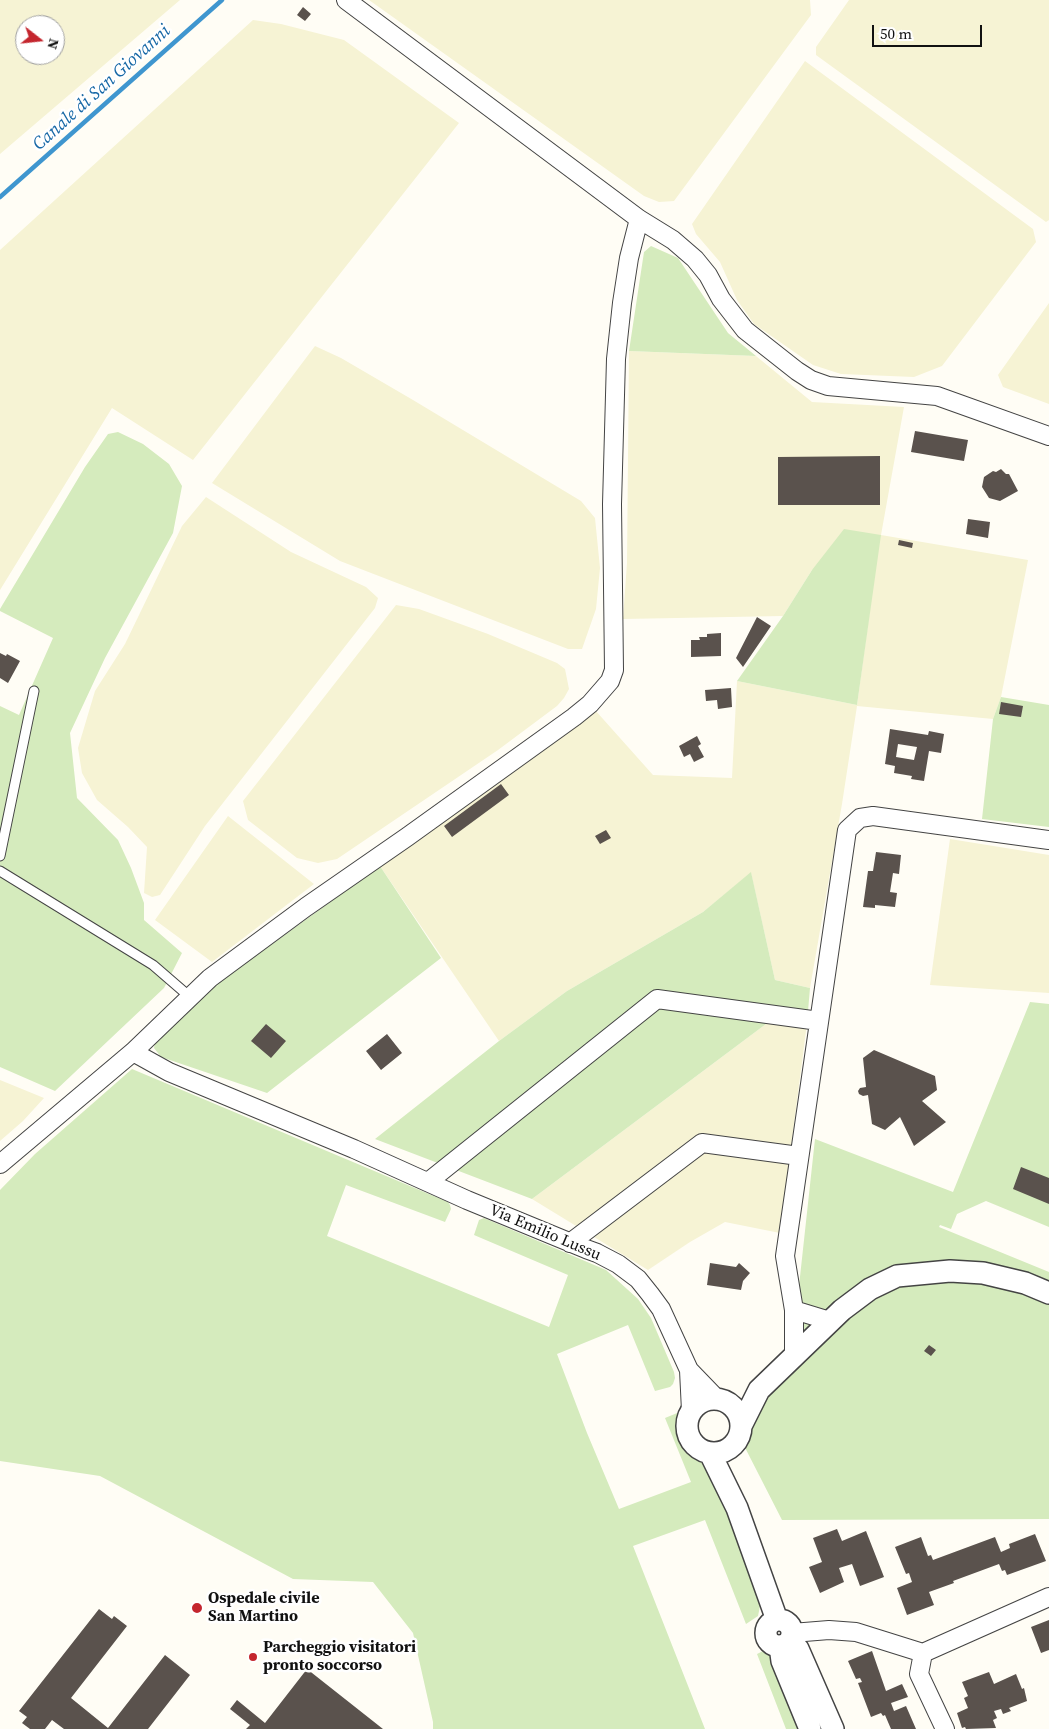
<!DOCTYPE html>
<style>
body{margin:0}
#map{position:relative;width:1049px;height:1729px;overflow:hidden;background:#fffdf5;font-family:"Source Serif 4",serif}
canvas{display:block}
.north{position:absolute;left:15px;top:15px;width:50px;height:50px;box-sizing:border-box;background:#fff;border:1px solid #a0a0a0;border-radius:50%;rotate:106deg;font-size:14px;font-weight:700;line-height:20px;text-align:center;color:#111}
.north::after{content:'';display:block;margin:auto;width:18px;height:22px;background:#c4262e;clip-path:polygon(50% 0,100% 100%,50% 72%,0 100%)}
.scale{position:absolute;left:872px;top:25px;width:110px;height:22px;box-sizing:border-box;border:2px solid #111;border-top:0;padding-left:6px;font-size:15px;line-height:18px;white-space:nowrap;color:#111;-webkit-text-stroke:4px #fff;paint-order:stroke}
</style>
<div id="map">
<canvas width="1049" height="1729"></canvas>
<div class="north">N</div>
<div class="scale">50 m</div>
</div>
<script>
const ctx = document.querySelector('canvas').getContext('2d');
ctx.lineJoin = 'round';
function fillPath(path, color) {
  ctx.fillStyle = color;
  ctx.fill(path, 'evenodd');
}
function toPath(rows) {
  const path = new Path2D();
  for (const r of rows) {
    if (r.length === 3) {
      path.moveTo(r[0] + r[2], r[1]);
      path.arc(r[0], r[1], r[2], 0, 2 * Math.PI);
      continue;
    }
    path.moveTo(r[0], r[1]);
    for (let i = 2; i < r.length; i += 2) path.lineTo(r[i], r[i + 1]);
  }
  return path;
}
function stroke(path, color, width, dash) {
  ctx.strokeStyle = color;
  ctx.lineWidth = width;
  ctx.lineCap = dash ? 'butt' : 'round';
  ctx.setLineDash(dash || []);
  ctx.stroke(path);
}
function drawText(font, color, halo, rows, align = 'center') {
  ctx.font = font + ' "Source Serif 4",serif';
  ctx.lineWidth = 5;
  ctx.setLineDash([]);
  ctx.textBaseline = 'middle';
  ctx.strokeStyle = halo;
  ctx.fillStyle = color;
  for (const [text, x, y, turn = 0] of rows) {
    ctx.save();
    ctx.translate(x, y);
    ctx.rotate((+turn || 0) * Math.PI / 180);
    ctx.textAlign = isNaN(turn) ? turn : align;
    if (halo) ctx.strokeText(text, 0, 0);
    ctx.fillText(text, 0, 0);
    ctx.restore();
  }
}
fillPath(toPath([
 [0,0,180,0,0,154],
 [25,25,55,25,55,55,25,55],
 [369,0,810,0,811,15,674,201,659,202,644,196],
 [849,0,1049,0,1049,220,1046,222,816,55,816,47],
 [253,20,281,24,344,40,459,123,193,460,112,408,0,590,0,250],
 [805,61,1033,229,1036,242,942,366,914,377,841,374,813,365,754,324,737,300,720,262,696,234,692,224],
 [1049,303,1049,404,1003,387,998,375],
 [315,346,341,358,413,400,581,501,595,518,600,568,596,609,582,649,568,649,340,561,212,483],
 [629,351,756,356,812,402,904,407,881,535,1028,560,1001,697,993,719,857,706,842,804,810,988,775,980,751,873,703,912,567,991,499,1041,380,866,438,818,566,734,595,710,653,775,732,778,737,681,857,705,880,535,812,570,783,616,623,619,627,563],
 [206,497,291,552,366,587,378,598,375,608,205,826,160,895,152,897,144,893,147,847,128,827,97,800,82,773,78,748,95,691,125,644,182,526],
 [396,605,419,609,488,634,557,663,565,669,569,689,564,698,557,706,498,750,337,859,318,863,297,858,248,820,243,801],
 [228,816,314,884,212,962,155,920],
 [950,839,1049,855,1049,993,930,985],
 [774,1018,807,1023,780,1233,725,1222,690,1242,648,1270,532,1199],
 [0,1080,44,1098,23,1121,0,1141]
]), '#f6f3d4');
fillPath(toPath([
 [651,246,678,258,728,333,756,356,629,351,644,252],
 [118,432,143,444,169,464,182,486,173,533,105,658,70,733,77,798,118,840,131,868,144,903,144,920,182,953,164,988,55,1091,0,1067,0,706,19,715,53,638,0,611,0,609,85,467,108,434],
 [844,529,881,535,857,705,737,681,783,616,812,570],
 [1001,697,1049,705,1049,827,982,819,993,719],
 [380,866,441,958,267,1093,161,1057,154,1048,156,1038,214,986],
 [751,872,775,980,810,988,807,1023,774,1018,532,1199,375,1139,499,1041,567,991,703,912],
 [1030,1002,1049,1004,1049,1227,986,1201,957,1214,951,1229,940,1225,939,1227,1049,1272,1049,1519,782,1520,736,1430,793,1341,815,1139,953,1192],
 [132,1069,448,1202,450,1205,451,1209,445,1222,346,1185,327,1236,549,1327,568,1275,474,1235,479,1220,484,1218,606,1270,638,1299,651,1318,674,1372,675,1378,673,1384,670,1387,655,1391,628,1325,557,1354,587,1433,619,1509,691,1482,665,1418,682,1411,686,1412,691,1416,761,1601,758,1616,746,1624,705,1520,633,1546,705,1729,433,1729,433,1722,413,1633,373,1582,293,1579,100,1476,0,1461,0,1190,35,1154],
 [763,1651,770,1655,799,1729,786,1729,757,1654]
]), '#d5ebbd');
stroke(toPath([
 [0,197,222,0]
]), '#3f96cf', 4.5);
fillPath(toPath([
 [303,7,311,14,305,21,297,15],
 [915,431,968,440,964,461,911,452],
 [880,456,880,505,778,505,778,457],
 [1001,469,1006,474,1009,474,1018,491,1000,501,989,498,982,487,984,477,993,471,996,472],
 [968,519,990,522,988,538,966,534],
 [899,540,913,543,912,548,898,545],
 [757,617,771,626,743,667,736,658],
 [721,633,721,656,691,657,691,640,700,640,699,637,707,637,707,634],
 [0,653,6,656,7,654,20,661,8,683,0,678],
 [731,688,732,707,718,709,717,700,706,701,705,690],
 [1001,702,1023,706,1021,717,999,714],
 [890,729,928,735,929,731,944,734,941,753,929,751,924,781,911,779,912,776,894,773,895,766,885,764],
 [898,744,917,747,914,760,896,757],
 [697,736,701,744,698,746,704,757,694,762,690,754,684,757,679,746],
 [501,784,509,795,452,837,444,826],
 [606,830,611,838,600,844,595,836],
 [876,852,901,855,899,874,893,873,890,892,897,893,895,907,875,905,875,908,863,907,868,871,873,871],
 [266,1024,286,1041,271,1058,251,1041],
 [387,1034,402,1053,381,1070,366,1051],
 [874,1050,935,1076,937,1090,922,1101,946,1122,914,1146,900,1117,885,1130,872,1124,868,1095,863,1096,859,1094,858,1091,860,1088,866,1087,863,1058],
 [1021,1167,1049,1178,1049,1204,1013,1189],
 [710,1263,736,1267,739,1263,750,1273,743,1281,741,1290,707,1285],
 [929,1345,936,1350,931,1356,924,1351],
 [837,1529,842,1541,866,1531,884,1577,860,1586,852,1564,839,1568,844,1582,820,1593,809,1567,822,1562,813,1538],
 [1035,1534,1046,1561,1007,1575,1005,1570,1002,1571,999,1564,953,1581,954,1583,929,1592,934,1605,907,1615,897,1588,912,1582,909,1573,906,1574,895,1547,921,1537,928,1556,931,1555,933,1560,995,1537,1001,1552,1010,1548,1009,1544],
 [99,1609,112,1619,114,1616,127,1626,71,1698,108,1728,165,1655,190,1675,148,1729,64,1729,52,1720,45,1729,30,1729,22,1723,27,1717,19,1711],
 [1049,1620,1049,1650,1041,1653,1031,1627],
 [872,1651,886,1691,902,1684,908,1697,891,1703,894,1711,906,1706,916,1729,891,1729,885,1715,883,1716,881,1713,871,1717,858,1683,862,1682,860,1678,856,1679,848,1661],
 [307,1669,383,1729,246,1729,250,1725,230,1709,237,1700,265,1723],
 [989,1672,994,1684,1016,1674,1022,1689,1024,1688,1027,1701,1009,1708,1011,1711,1003,1714,1001,1709,994,1711,997,1718,993,1720,996,1728,966,1729,965,1727,962,1728,957,1713,968,1708,964,1698,968,1696,962,1682]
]), '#5a524d');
const service = toPath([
 [0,856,34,691],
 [0,871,153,965,190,997]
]);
const minor = toPath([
 [346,0,639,219,673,240,695,259,708,275,721,299,745,330,797,371,811,380,828,386,937,396,1049,436],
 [133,1052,169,1072,354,1149,467,1200,586,1249,597,1253,618,1264,638,1279,650,1294,661,1309,689,1370,717,1399],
 [0,1164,133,1052,210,978,306,907,407,837,574,717,590,704,610,681,614,670,612,504,616,359,622,303,629,258,639,219],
 [428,1182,657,999,819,1021],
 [570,1243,702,1143,799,1156],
 [794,1310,830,1321],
 [794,1356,794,1310,785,1256,847,830,860,818,873,816,1049,840],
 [689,1370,691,1411],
 [792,1633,829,1630,856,1632,923,1653,1049,1597],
 [923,1653,919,1674,945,1729]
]);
const tertiary = toPath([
 [714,1426,27],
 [741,1426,759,1390,842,1310,870,1289,897,1276,950,1271,983,1273,1025,1283,1049,1293],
 [710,1453,737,1508,777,1620],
 [779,1633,13],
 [790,1641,798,1649,833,1729],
 [780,1646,782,1661,810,1729]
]);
stroke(service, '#444', 11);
stroke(minor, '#444', 20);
stroke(tertiary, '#444', 24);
stroke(service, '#fff', 9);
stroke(minor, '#fff', 18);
stroke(tertiary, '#fff', 21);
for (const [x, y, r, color] of [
 [197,1608,6,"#c4262e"],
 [253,1657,5,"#c4262e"]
]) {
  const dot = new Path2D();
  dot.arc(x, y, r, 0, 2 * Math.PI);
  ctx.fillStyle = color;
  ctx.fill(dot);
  stroke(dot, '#fff', 2);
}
drawText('16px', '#111', '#fff', [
 ["Via Emilio Lussu",545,1233,23]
]);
drawText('bold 16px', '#111', '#fff', [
 ["Ospedale civile",208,1599],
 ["San Martino",208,1617],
 ["Parcheggio visitatori",263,1648],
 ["pronto soccorso",263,1666]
], 'left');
drawText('italic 18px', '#1768a6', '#fff', [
 ["Canale di San Giovanni",102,88,-42]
]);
</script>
